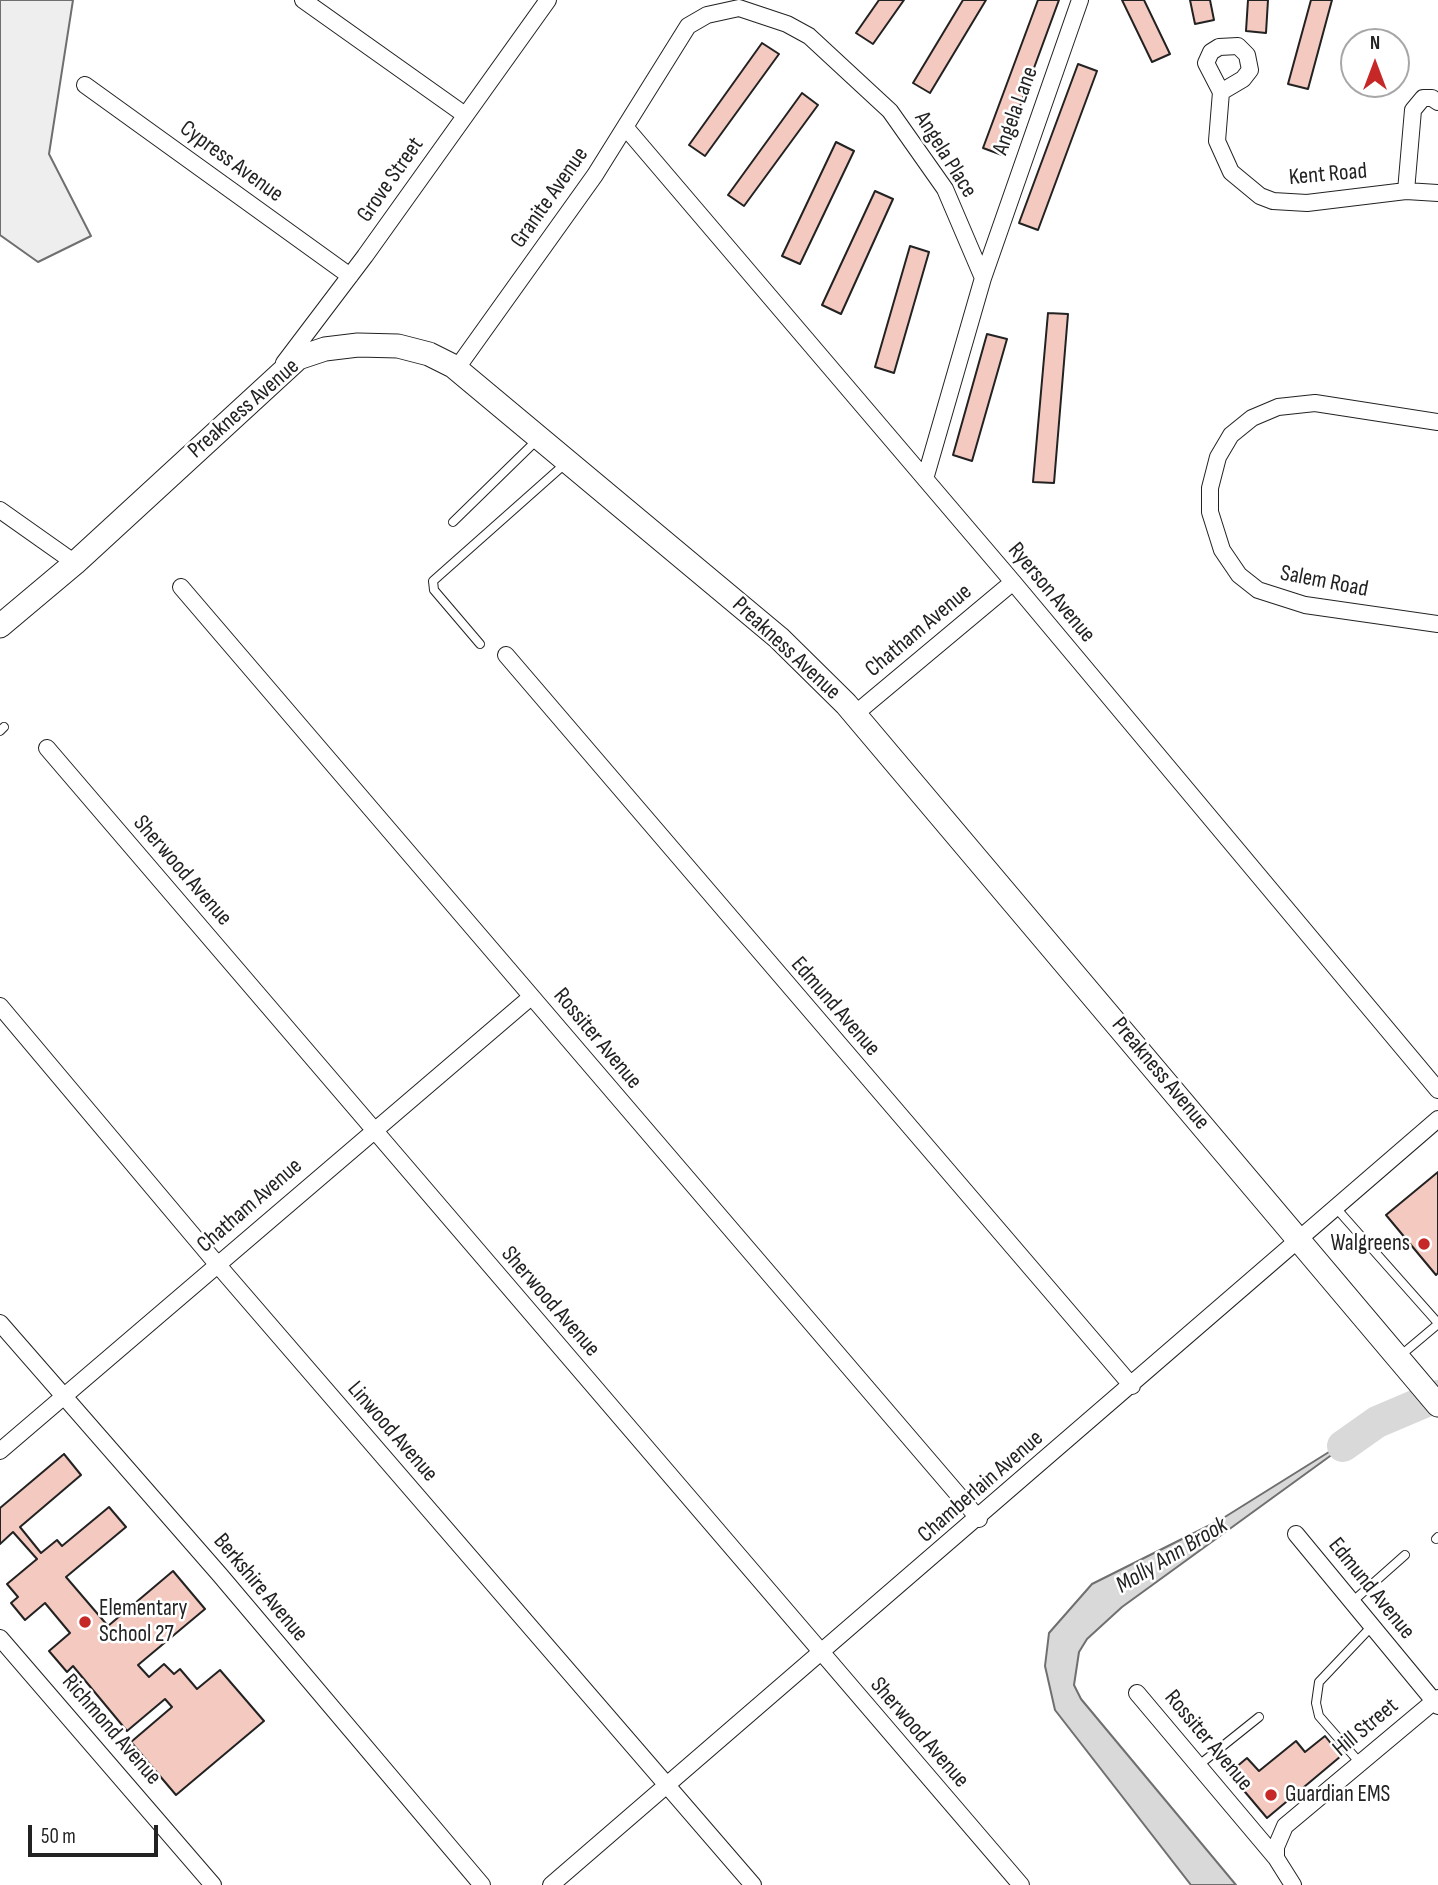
<!DOCTYPE html>
<style>
body{margin:0}
#map{position:relative;width:1438px;height:1885px;overflow:hidden;background:#fff;font-family:"Sofia Sans Condensed",sans-serif}
canvas{display:block}
.north{position:absolute;left:1340px;top:28px;width:70px;height:70px;box-sizing:border-box;background:#fff;border:2px solid #a7a7a7;border-radius:50%;rotate:0deg;font-size:19px;font-weight:700;line-height:28px;text-align:center;color:#222}
.north::after{content:'';display:block;margin:auto;width:24px;height:32px;background:#c62828;clip-path:polygon(50% 0,100% 100%,50% 72%,0 100%)}
.scale{position:absolute;left:28px;top:1825px;width:130px;height:32px;box-sizing:border-box;border:4px solid #222;border-top:0;padding-left:9px;font-size:21px;line-height:24px;white-space:nowrap;color:#222;-webkit-text-stroke:5px #fff;paint-order:stroke}
</style>
<div id="map">
<canvas width="1438" height="1885"></canvas>
<div class="north">N</div>
<div class="scale">50 m</div>
</div>
<script>
const ctx = document.querySelector('canvas').getContext('2d');
ctx.lineJoin = 'round';
function fillPath(path, color) {
  ctx.fillStyle = color;
  ctx.fill(path, 'evenodd');
}
function toPath(rows) {
  const path = new Path2D();
  for (const r of rows) {
    path.moveTo(r[0], r[1]);
    for (let i = 2; i < r.length; i += 2) path.lineTo(r[i], r[i + 1]);
  }
  return path;
}
function stroke(path, color, width, dash) {
  ctx.strokeStyle = color;
  ctx.lineWidth = width;
  ctx.lineCap = dash ? 'butt' : 'round';
  ctx.setLineDash(dash || []);
  ctx.stroke(path);
}
function drawText(font, color, halo, rows, align = 'center') {
  ctx.font = font + ' "Sofia Sans Condensed",sans-serif';
  ctx.lineWidth = 5;
  ctx.setLineDash([]);
  ctx.textBaseline = 'middle';
  ctx.strokeStyle = halo;
  ctx.fillStyle = color;
  for (const [text, x, y, turn = 0] of rows) {
    ctx.save();
    ctx.translate(x, y);
    ctx.rotate((+turn || 0) * Math.PI / 180);
    ctx.textAlign = isNaN(turn) ? turn : align;
    if (halo) ctx.strokeText(text, 0, 0);
    ctx.fillText(text, 0, 0);
    ctx.restore();
  }
}
const green = toPath([
 [0,0,73,0,49,154,91,236,38,262,0,235,0,0]
]);
fillPath(green, '#eee');
stroke(green, '#6f6f6f', 2);
const water = toPath([
 [1377,1422,1122,1607,1087,1639,1079,1652,1074,1685,1081,1699,1236,1885,1191,1885,1055,1710,1045,1666,1049,1633,1092,1584,1220,1520,1377,1422]
]);
fillPath(water, '#d9d9d9');
stroke(water, '#6f6f6f', 2);
stroke(toPath([
 [1343,1446,1377,1422,1438,1396]
]), '#d9d9d9', 32);
const building = toPath([
 [879,0,904,0,873,44,856,33,879,0],
 [963,0,986,0,930,93,913,83,963,0],
 [1038,0,1059,0,1002,155,983,148,1038,0],
 [1122,0,1144,0,1170,54,1152,62,1122,0],
 [1190,0,1210,0,1214,20,1195,24,1190,0],
 [1248,0,1268,0,1266,33,1246,31,1248,0],
 [1311,0,1332,0,1308,89,1288,84,1311,0],
 [762,43,779,54,705,156,689,145,762,43],
 [1078,64,1097,71,1038,230,1019,223,1078,64],
 [802,93,818,105,744,206,728,195,802,93],
 [836,142,854,151,800,264,782,256,836,142],
 [875,191,893,199,841,314,822,305,875,191],
 [910,246,929,252,894,373,875,367,910,246],
 [1048,313,1068,314,1054,483,1033,482,1048,313],
 [987,334,1007,339,972,461,953,455,987,334],
 [1438,1172,1438,1273,1436,1275,1386,1215,1438,1172],
 [64,1454,81,1475,20,1527,41,1553,57,1540,62,1546,109,1507,126,1527,66,1577,108,1626,173,1571,205,1609,138,1665,149,1677,164,1664,174,1674,180,1669,197,1689,220,1670,264,1721,176,1795,131,1742,172,1707,165,1699,127,1731,73,1666,67,1672,49,1651,70,1633,45,1603,25,1620,11,1603,18,1597,7,1584,37,1559,13,1532,0,1544,0,1508,64,1454],
 [1325,1736,1341,1756,1267,1818,1229,1773,1247,1758,1259,1771,1296,1741,1305,1752,1325,1736]
]);
fillPath(building, '#f3c9c0');
stroke(building, '#222', 2);
const service = toPath([
 [453,522,537,440],
 [480,644,434,590,433,581,566,463],
 [0,731,4,727],
 [1336,1208,1438,1323],
 [1400,1356,1438,1324],
 [1436,1539,1438,1537],
 [1352,1602,1405,1555],
 [1360,1763,1319,1716,1316,1703,1319,1682,1372,1626],
 [1199,1765,1259,1717]
]);
const minor = toPath([
 [303,0,465,115],
 [85,85,350,276],
 [1221,92,1243,79,1250,70,1247,55,1238,46,1219,47,1211,52,1206,63,1221,92,1217,141,1231,172,1260,196,1273,201,1307,203,1406,191,1438,193],
 [626,128,1013,582,1438,1090],
 [1406,191,1413,110,1423,98,1432,98,1438,102],
 [284,363,365,256,548,0],
 [457,368,595,175,688,26,707,15,739,8,787,24,809,36,890,111,945,189,983,278],
 [1438,422,1315,403,1278,407,1252,418,1231,435,1218,457,1210,488,1210,512,1222,550,1239,575,1258,590,1305,605,1438,624],
 [925,479,983,278,1080,0],
 [0,510,75,563],
 [181,587,979,1519],
 [506,655,1132,1386],
 [855,714,1013,582],
 [47,748,1021,1885],
 [0,1006,217,1264,753,1885],
 [0,1323,220,1575,482,1885],
 [0,1451,531,997],
 [1296,1534,1438,1706],
 [0,1638,213,1885],
 [1137,1693,1276,1858,1293,1885],
 [1276,1858,1276,1847,1285,1826,1438,1698],
 [551,1885,1438,1119]
]);
const secondary = toPath([
 [0,626,75,563,298,358,325,349,358,345,398,346,429,354,453,366,779,638,846,704,1438,1405]
]);
stroke(service, '#222', 10);
stroke(minor, '#222', 18);
stroke(secondary, '#222', 25);
stroke(service, '#fff', 8);
stroke(minor, '#fff', 16);
stroke(secondary, '#fff', 23);
for (const [x, y, r, color] of [
 [1424,1244,7,"#c62828"],
 [85,1622,7,"#c62828"],
 [1271,1795,7,"#c62828"]
]) {
  const dot = new Path2D();
  dot.arc(x, y, r, 0, 2 * Math.PI);
  ctx.fillStyle = color;
  ctx.fill(dot);
  stroke(dot, '#fff', 2.5);
}
drawText('23px', '#222', '#fff', [
 ["Angela Lane",1016,111,-70],
 ["Angela Place",945,155,58],
 ["Cypress Avenue",231,162,36],
 ["Kent Road",1328,175,-5],
 ["Grove Street",391,180,-55],
 ["Granite Avenue",550,198,-55],
 ["Preakness Avenue",244,409,-41],
 ["Salem Road",1324,582,11],
 ["Ryerson Avenue",1051,593,50],
 ["Chatham Avenue",919,631,-40],
 ["Preakness Avenue",786,649,43],
 ["Sherwood Avenue",182,871,49],
 ["Edmund Avenue",835,1007,49],
 ["Rossiter Avenue",597,1039,50],
 ["Preakness Avenue",1160,1074,50],
 ["Chatham Avenue",250,1206,-41],
 ["Sherwood Avenue",550,1302,49],
 ["Linwood Avenue",392,1432,49],
 ["Chamberlain Avenue",981,1487,-41],
 ["Berkshire Avenue",260,1588,50],
 ["Edmund Avenue",1371,1589,51],
 ["Hill Street",1366,1728,-40],
 ["Richmond Avenue",111,1730,49],
 ["Sherwood Avenue",919,1733,49],
 ["Rossiter Avenue",1208,1741,50]
]);
drawText('23px', '#222', '#fff', [
 ["Walgreens",1410,1244,"right"],
 ["Elementary",99,1609],
 ["School 27",99,1635],
 ["Guardian EMS",1285,1795]
], 'left');
drawText('italic 24px', '#222', '#fff', [
 ["Molly Ann Brook",1172,1556,-31]
]);
</script>
